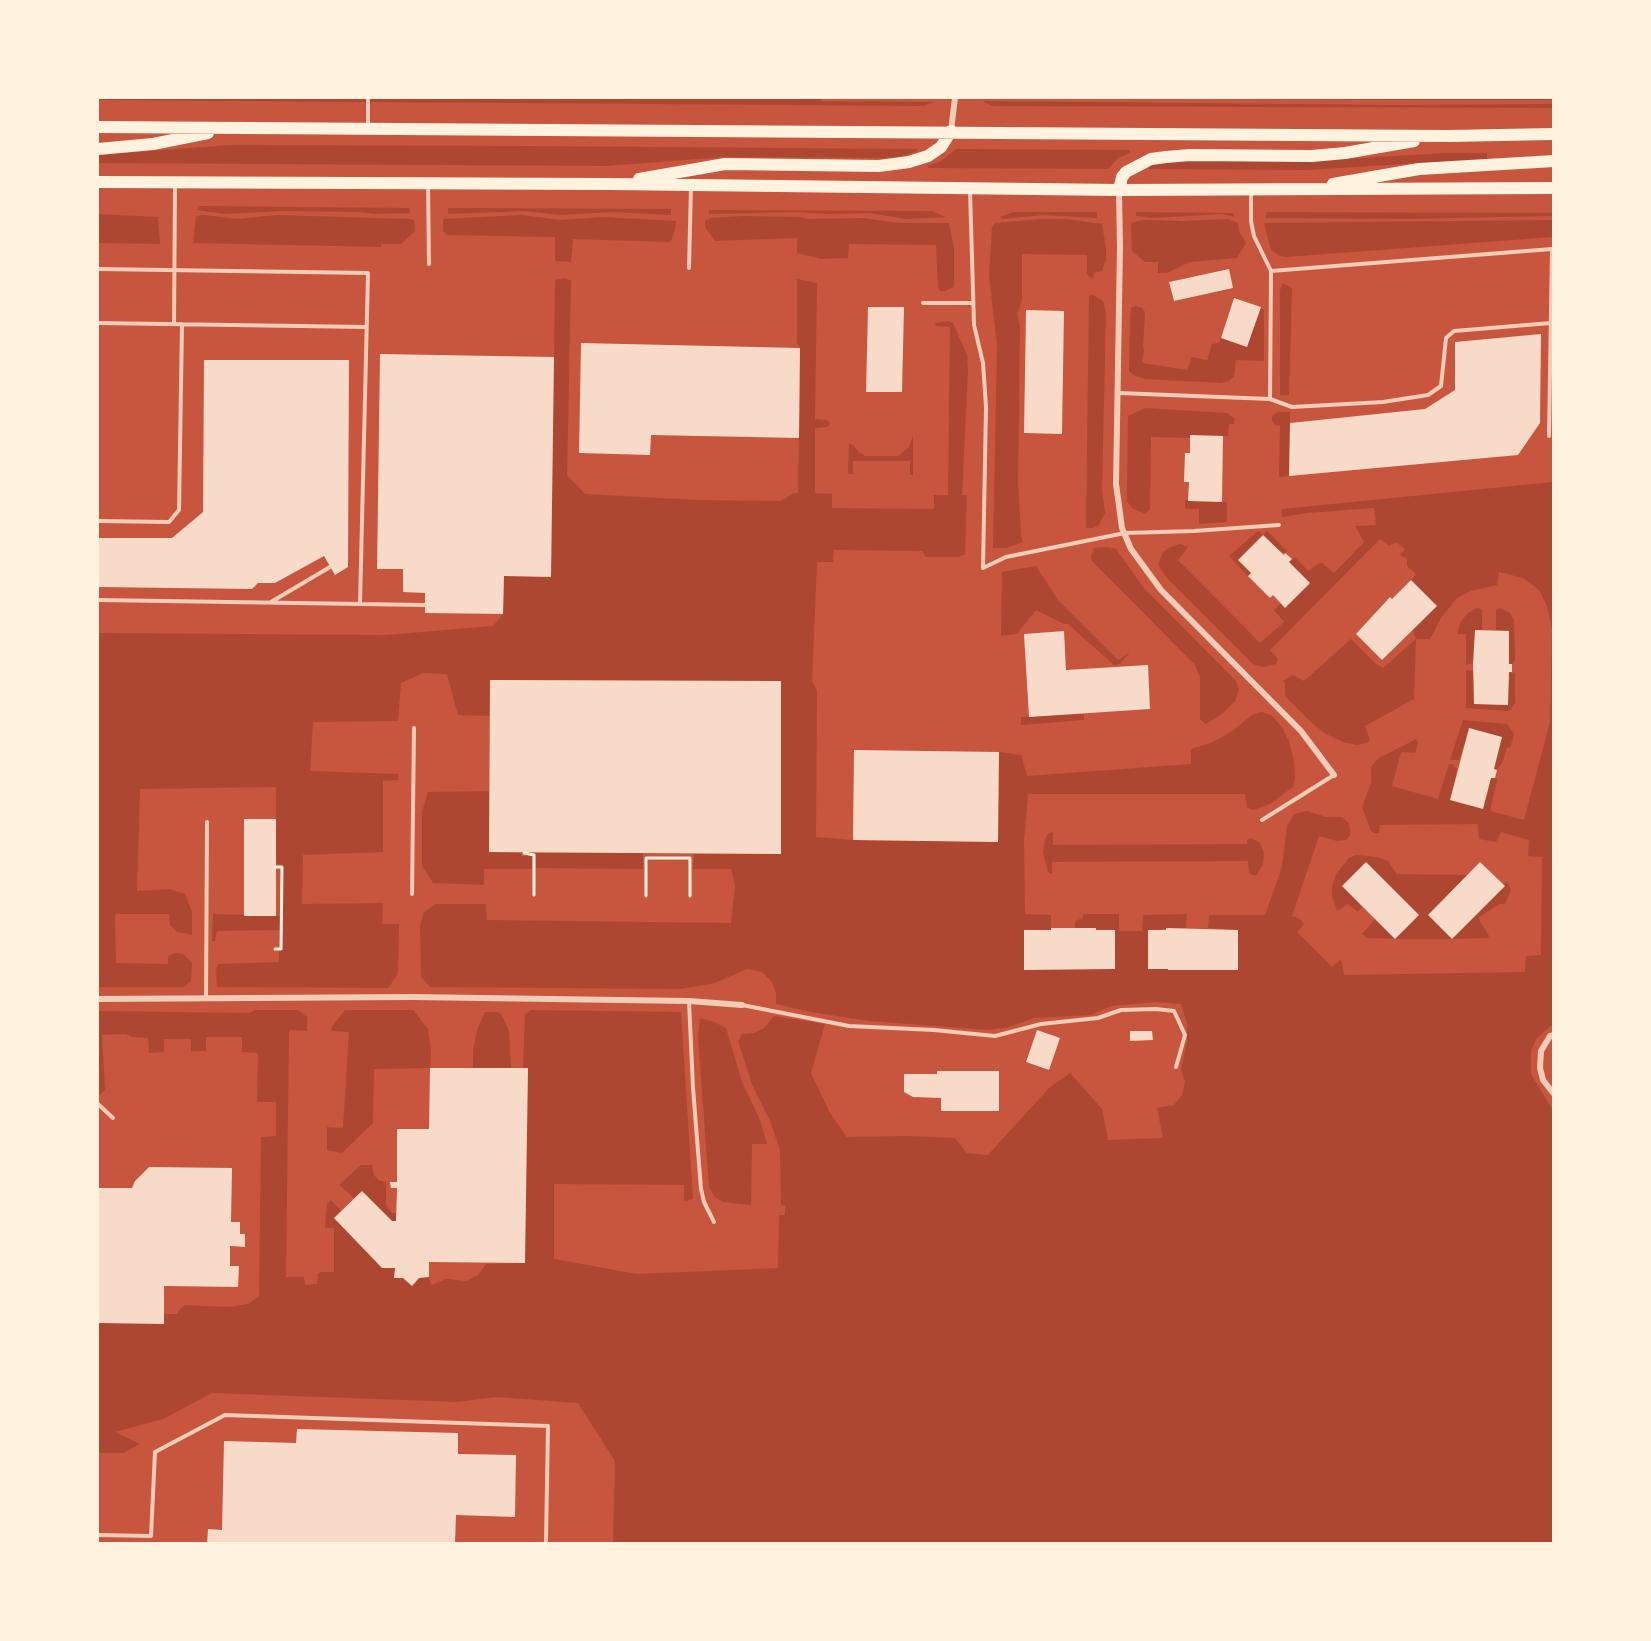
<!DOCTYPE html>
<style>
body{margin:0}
#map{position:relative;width:1651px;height:1641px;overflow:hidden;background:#c8553d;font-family:"Fira Sans",sans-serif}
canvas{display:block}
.frame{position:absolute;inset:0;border:99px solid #fff3e0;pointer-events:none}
</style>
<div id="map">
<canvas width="1651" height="1641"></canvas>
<div class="frame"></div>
</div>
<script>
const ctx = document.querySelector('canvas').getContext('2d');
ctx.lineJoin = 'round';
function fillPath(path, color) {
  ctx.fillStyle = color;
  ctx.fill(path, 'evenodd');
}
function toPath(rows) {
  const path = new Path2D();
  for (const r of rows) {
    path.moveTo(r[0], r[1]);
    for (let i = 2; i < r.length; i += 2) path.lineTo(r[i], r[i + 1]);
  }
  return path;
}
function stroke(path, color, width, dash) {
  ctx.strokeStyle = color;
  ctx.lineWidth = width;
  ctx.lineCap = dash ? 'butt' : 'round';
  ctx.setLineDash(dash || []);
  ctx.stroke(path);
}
fillPath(toPath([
 [98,98,821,98,821,101,934,102,924,106,98,100],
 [1052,98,1553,98,1554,100,1421,100],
 [985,101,1400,105,1553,104,1554,108,994,106,983,102],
 [230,145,528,146,917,149,917,151,903,156,886,158,724,157,607,166,98,163,98,155],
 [956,149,1130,150,1130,153,1118,158,1108,169,928,168,928,166,941,161],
 [1445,153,1487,153,1487,159,1305,170,1148,169,1149,166,1165,161,1314,161],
 [200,206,410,208,410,213,377,214,357,212,282,211,225,214,197,210],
 [448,208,671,209,671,215,612,212,560,215,525,211,448,214],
 [709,210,931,211,946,217,907,219,868,213,826,214,797,212,709,214],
 [1013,212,1097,212,1097,218,1044,215,1003,219,1000,217],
 [1136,212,1233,213,1235,217,1222,214,1153,218,1136,216],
 [1267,212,1553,213,1554,216,1400,219,1265,218],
 [98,214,158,217,160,244,98,243],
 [204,215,237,219,277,215,410,219,414,220,415,231,401,244,381,244,381,247,193,243,196,216],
 [522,215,561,220,603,217,676,221,675,230,671,241,668,242,573,239,571,262,555,261,555,237,447,235,443,231,443,219],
 [743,216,799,217,809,219,862,218,899,223,949,223,954,248,954,287,945,291,940,291,938,287,936,245,849,244,848,258,821,259,797,253,797,238,715,241,705,227,705,221,710,218],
 [1042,219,1066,219,1102,224,1106,248,1106,260,1102,271,1094,273,1093,279,1087,274,1087,255,1022,254,1022,301,1017,314,1020,326,1018,482,1021,536,1023,542,1006,548,993,548,997,345,989,275,992,227,995,223],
 [1227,219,1238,223,1239,231,1246,243,1237,258,1190,262,1167,273,1158,273,1158,262,1145,262,1132,251,1131,223,1142,220,1182,221],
 [1553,220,1553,237,1286,257,1280,256,1271,250,1264,223],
 [565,278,571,281,567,475,585,494,698,500,781,501,794,493,798,493,800,348,797,342,797,279,817,283,815,419,827,420,830,424,827,427,815,428,815,493,832,494,832,508,934,509,934,495,948,495,950,327,936,326,935,323,949,321,953,323,967,355,968,371,962,495,967,495,965,554,958,557,926,557,922,551,834,550,833,562,817,562,812,681,817,690,816,837,853,840,998,842,999,752,1021,755,1027,776,1191,764,1191,750,1194,748,1211,743,1231,732,1252,715,1262,712,1273,716,1283,729,1289,741,1294,761,1295,778,1293,787,1270,804,1253,810,1247,808,1245,794,1028,794,1024,841,1025,914,1051,915,1051,930,1024,931,1024,970,1096,930,1075,928,1075,921,1083,918,1083,914,1119,914,1119,931,1142,931,1143,915,1187,914,1186,928,1148,930,1148,968,1168,969,1168,970,1238,970,1238,930,1208,928,1209,915,1265,915,1282,867,1287,826,1294,814,1307,811,1326,817,1342,817,1349,823,1350,829,1350,835,1346,840,1337,841,1319,836,1292,916,1300,919,1304,924,1297,932,1332,967,1340,960,1342,962,1344,975,1525,972,1526,956,1541,955,1542,857,1528,856,1529,840,1501,832,1496,842,1479,839,1478,824,1380,825,1379,833,1375,833,1371,831,1362,807,1371,783,1371,767,1374,763,1379,758,1416,739,1418,744,1415,753,1401,752,1392,786,1438,799,1449,764,1454,765,1454,767,1457,768,1456,773,1483,808,1491,778,1495,778,1497,780,1490,811,1524,820,1550,722,1552,629,1547,606,1539,590,1523,578,1499,572,1497,585,1471,591,1457,598,1441,618,1430,639,1416,639,1414,699,1365,726,1370,740,1367,743,1357,745,1343,742,1326,734,1313,724,1285,696,1285,683,1283,681,1293,675,1304,681,1351,639,1376,664,1383,668,1416,639,1413,630,1437,606,1411,580,1416,574,1407,566,1407,559,1400,555,1405,549,1396,542,1389,546,1380,539,1270,650,1278,659,1276,664,1263,667,1253,664,1167,578,1158,565,1163,552,1169,548,1180,544,1188,547,1178,560,1260,643,1284,622,1274,610,1281,603,1286,607,1310,584,1289,562,1292,559,1295,557,1308,571,1319,563,1322,563,1334,573,1364,542,1355,526,1376,525,1374,508,1307,513,1282,517,1282,509,1553,482,1554,1023,1537,1038,1531,1050,1531,1074,1554,1112,1553,1543,613,1543,615,1461,578,1403,497,1397,457,1402,212,1393,163,1419,115,1432,140,1444,123,1453,98,1453,98,1323,163,1324,164,1314,177,1314,180,1309,185,1305,228,1307,248,1304,259,1296,261,1137,276,1136,276,1102,257,1102,258,1053,242,1052,242,1037,206,1037,206,1051,191,1051,191,1039,164,1039,164,1052,149,1053,148,1038,133,1037,125,1034,102,1035,105,1090,98,1096,98,1011,250,1013,255,1010,298,1010,307,1017,307,1031,289,1030,286,1277,304,1277,305,1285,317,1284,318,1274,320,1272,334,1272,334,1228,325,1228,327,1204,331,1200,341,1211,334,1218,382,1268,395,1268,394,1278,403,1278,412,1286,419,1278,429,1277,431,1285,446,1279,466,1281,478,1275,486,1264,524,1263,528,1068,523,1068,525,1014,531,1010,681,1012,693,1199,684,1201,684,1185,554,1184,554,1259,637,1274,778,1268,779,1215,785,1215,785,1206,781,1205,780,1150,770,1121,753,1087,738,1041,742,1034,754,1033,764,1028,774,1016,825,1024,811,1073,830,1113,847,1137,907,1136,955,1138,967,1153,988,1155,1049,1088,1070,1073,1102,1109,1108,1140,1163,1138,1157,1108,1174,1105,1182,1095,1185,1082,1181,1070,1187,1042,1187,1024,1181,1004,1156,1002,1111,1006,1091,1015,1034,1018,1009,1027,990,1030,869,1021,811,1012,776,1004,776,993,772,982,762,972,747,969,715,983,680,989,430,987,421,977,420,925,424,912,436,904,486,904,487,920,731,923,735,886,731,869,693,869,694,854,780,854,781,681,490,680,490,716,458,715,447,674,423,673,401,683,398,721,313,722,310,771,398,774,398,780,383,781,383,852,303,855,302,904,383,903,382,924,399,924,398,974,388,988,217,987,216,970,218,964,279,962,279,950,283,950,283,865,276,864,276,787,140,789,137,891,170,889,185,894,192,912,192,935,177,932,170,925,169,914,116,914,115,916,116,963,168,964,168,956,175,953,183,954,192,963,191,981,184,987,98,987,98,633,386,635,493,626,503,614,504,576,551,576,555,280],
 [1283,283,1292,288,1289,395,1280,395,1280,290],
 [1093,295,1103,301,1106,312,1102,490,1105,513,1099,525,1093,528,1086,528,1089,296],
 [1136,306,1142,308,1145,312,1143,347,1144,348,1142,363,1187,370,1192,357,1207,360,1212,344,1219,343,1221,338,1247,347,1261,308,1264,310,1264,361,1236,360,1234,376,1229,381,1221,383,1145,379,1135,376,1129,371,1130,317,1131,308],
 [1145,408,1227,413,1235,419,1234,424,1229,424,1228,436,1191,435,1190,438,1151,437,1150,509,1145,514,1132,508,1127,501,1127,493,1128,416],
 [1278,412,1290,412,1289,476,1279,477,1280,426,1275,425,1272,420,1272,416],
 [913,436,913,475,910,475,910,461,853,461,853,474,848,474,849,444,853,445,859,452,865,456,898,456,909,447],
 [1185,500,1227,502,1227,522,1199,524,1199,509,1185,509],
 [1258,531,1263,535,1267,531,1287,551,1248,576,1229,556],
 [1107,547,1116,549,1143,587,1236,681,1239,690,1235,701,1222,714,1206,724,1200,719,1200,677,1195,665,1092,561,1091,557,1094,548],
 [1036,566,1058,600,1118,660,1130,652,1120,664,1114,665,1068,624,1064,624,1036,610,1017,634,1001,636,1002,572],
 [1477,608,1482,609,1482,630,1473,663,1466,665,1466,634,1457,634,1461,621,1468,613],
 [1500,608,1510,613,1514,620,1515,660,1512,664,1509,664,1509,631,1496,630,1496,610],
 [1466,670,1473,671,1475,677,1475,704,1508,705,1509,672,1515,674,1515,703,1509,711,1466,708],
 [1084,714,1084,720,1021,725,1021,717],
 [1463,720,1507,724,1514,734,1510,748,1507,747,1503,761,1497,770,1494,769,1502,737,1470,728,1459,760,1450,760],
 [489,791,489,852,521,853,521,856,532,856,532,869,484,869,484,885,433,883,422,866,422,812,428,792],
 [1053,832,1053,845,1247,844,1247,840,1251,838,1260,843,1264,853,1263,864,1257,875,1252,875,1249,873,1248,861,1052,862,1052,874,1048,872,1043,853,1045,839,1048,834],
 [536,853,643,853,643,869,536,868],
 [1356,855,1377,857,1388,861,1397,874,1468,875,1452,939,1504,887,1503,885,1507,881,1511,890,1505,904,1499,904,1478,918,1489,936,1488,938,1452,939,1395,939,1368,938,1362,934,1375,919,1395,939,1366,862,1342,886,1362,907,1358,912,1348,904,1337,911,1332,896,1332,886,1336,874,1349,858],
 [213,914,280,916,280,930,217,931,215,941,212,941],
 [345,1010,413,1010,428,1029,431,1051,430,1068,374,1069,373,1123,342,1153,327,1150,327,1127,343,1128,349,1032,332,1031,331,1028],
 [485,1012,498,1012,502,1015,509,1031,511,1068,473,1068,473,1051,477,1030],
 [700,1018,714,1022,726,1028,742,1082,760,1120,767,1144,752,1144,751,1205,723,1202,715,1197,709,1187,698,1037],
 [361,1165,372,1165,374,1175,378,1180,386,1182,386,1206,392,1213,396,1213,396,1221,392,1221,362,1191,354,1198,339,1185]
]), '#ae4732');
fillPath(toPath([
 [1229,269,1233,288,1174,301,1169,282],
 [1234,298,1261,307,1247,347,1221,338],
 [868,307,904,307,902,392,866,392],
 [1026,310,1064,311,1062,434,1024,433],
 [1541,334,1540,423,1518,455,1289,476,1290,423,1425,409,1455,390,1455,342],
 [581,343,800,348,799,438,651,435,650,455,579,453],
 [380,354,554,357,551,577,504,576,503,614,425,613,425,593,403,592,403,569,377,569],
 [204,360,349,360,348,567,335,575,324,556,275,583,258,583,252,589,98,587,98,538,172,538,203,512],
 [1190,435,1223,436,1222,502,1188,501,1189,482,1184,482,1185,453,1190,453],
 [1263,535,1284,555,1285,553,1292,559,1289,562,1310,583,1285,608,1273,595,1270,598,1248,576,1251,573,1238,560],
 [1411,580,1437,606,1382,660,1356,634,1390,597,1392,599],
 [1475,630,1509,631,1509,664,1512,664,1512,672,1509,672,1508,705,1474,704,1473,663],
 [1064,631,1066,670,1148,665,1150,709,1029,717,1024,634],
 [490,680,781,681,781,854,489,852],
 [1469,728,1502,737,1494,769,1497,770,1495,778,1491,778,1483,809,1450,800],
 [854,750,999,752,998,842,853,840],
 [244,819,276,819,276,916,244,916],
 [1366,862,1419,915,1395,939,1342,886],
 [1480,862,1505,886,1452,939,1428,915],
 [1051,928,1096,928,1096,930,1115,930,1115,969,1024,970,1024,930,1051,930],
 [1166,928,1238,930,1238,970,1168,970,1168,969,1148,969,1148,930,1166,930],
 [1037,1030,1060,1038,1049,1070,1026,1062],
 [1130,1031,1152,1031,1153,1040,1130,1041],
 [430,1068,528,1068,525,1263,429,1262,429,1277,419,1278,412,1286,403,1278,394,1278,395,1268,382,1268,334,1218,362,1191,392,1221,396,1221,397,1188,391,1188,390,1182,397,1182,397,1129,429,1129],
 [937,1071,999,1071,999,1111,941,1111,941,1098,913,1097,904,1092,904,1074,937,1074],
 [149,1167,232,1168,231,1222,240,1222,240,1234,245,1234,245,1247,230,1246,230,1266,239,1266,238,1287,164,1286,164,1324,98,1323,98,1188,132,1188,135,1181],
 [297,1429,458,1433,458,1454,516,1455,515,1517,456,1515,455,1544,207,1544,208,1529,222,1530,224,1441,296,1443]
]), '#f7dbc8');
stroke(toPath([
 [524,853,534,855,534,895],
 [646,896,646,858,690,858,690,896],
 [275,949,281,949,282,867,276,867]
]), '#fff3e0', 3);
stroke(toPath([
 [368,127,368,98],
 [428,184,429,264],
 [1251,190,1251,221,1254,236,1271,271,1552,249,1549,436],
 [970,191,974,325,983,363,986,407,983,568,1006,557,1125,533,1194,531,1279,525],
 [689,268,691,186],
 [98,269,368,273,360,604,98,600],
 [923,303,973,303],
 [98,323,366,327],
 [174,324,175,186],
 [1119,393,1270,399,1271,271],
 [1270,399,1292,407,1383,402,1428,395,1441,386,1446,338,1454,331,1551,323],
 [98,521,169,522,179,510,182,324],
 [271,602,330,567],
 [360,604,425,605],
 [1262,820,1334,775],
 [412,894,414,728],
 [206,998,207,822],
 [689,1001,693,1088,701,1189,704,1202,714,1222],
 [742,1005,849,1026,934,1030,995,1036,1041,1024,1098,1018,1121,1010,1156,1009,1174,1011,1185,1035,1176,1067],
 [98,1104,113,1118],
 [98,1535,151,1536,155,1452,225,1415,548,1426,546,1541]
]), '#f1ccb7', 4);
stroke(toPath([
 [951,131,955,98],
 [1119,190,1120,247,1116,484,1122,528,1131,549,1161,590,1301,731,1334,775],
 [98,999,411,997,689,1001,742,1005],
 [1554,1035,1550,1036,1541,1051,1540,1068,1543,1080,1554,1094]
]), '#f1ccb7', 6);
stroke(toPath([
 [98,127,1448,136,1554,134],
 [98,149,153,144,208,133],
 [639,179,725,164,879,166,909,162,928,156,941,147,951,131],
 [98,182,608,184,1119,190,1554,188],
 [1333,184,1419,169,1554,161],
 [1119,190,1122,177,1126,172,1151,159,1166,157,1190,155,1312,156,1345,153,1414,141]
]), '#fff3e0', 12);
</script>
